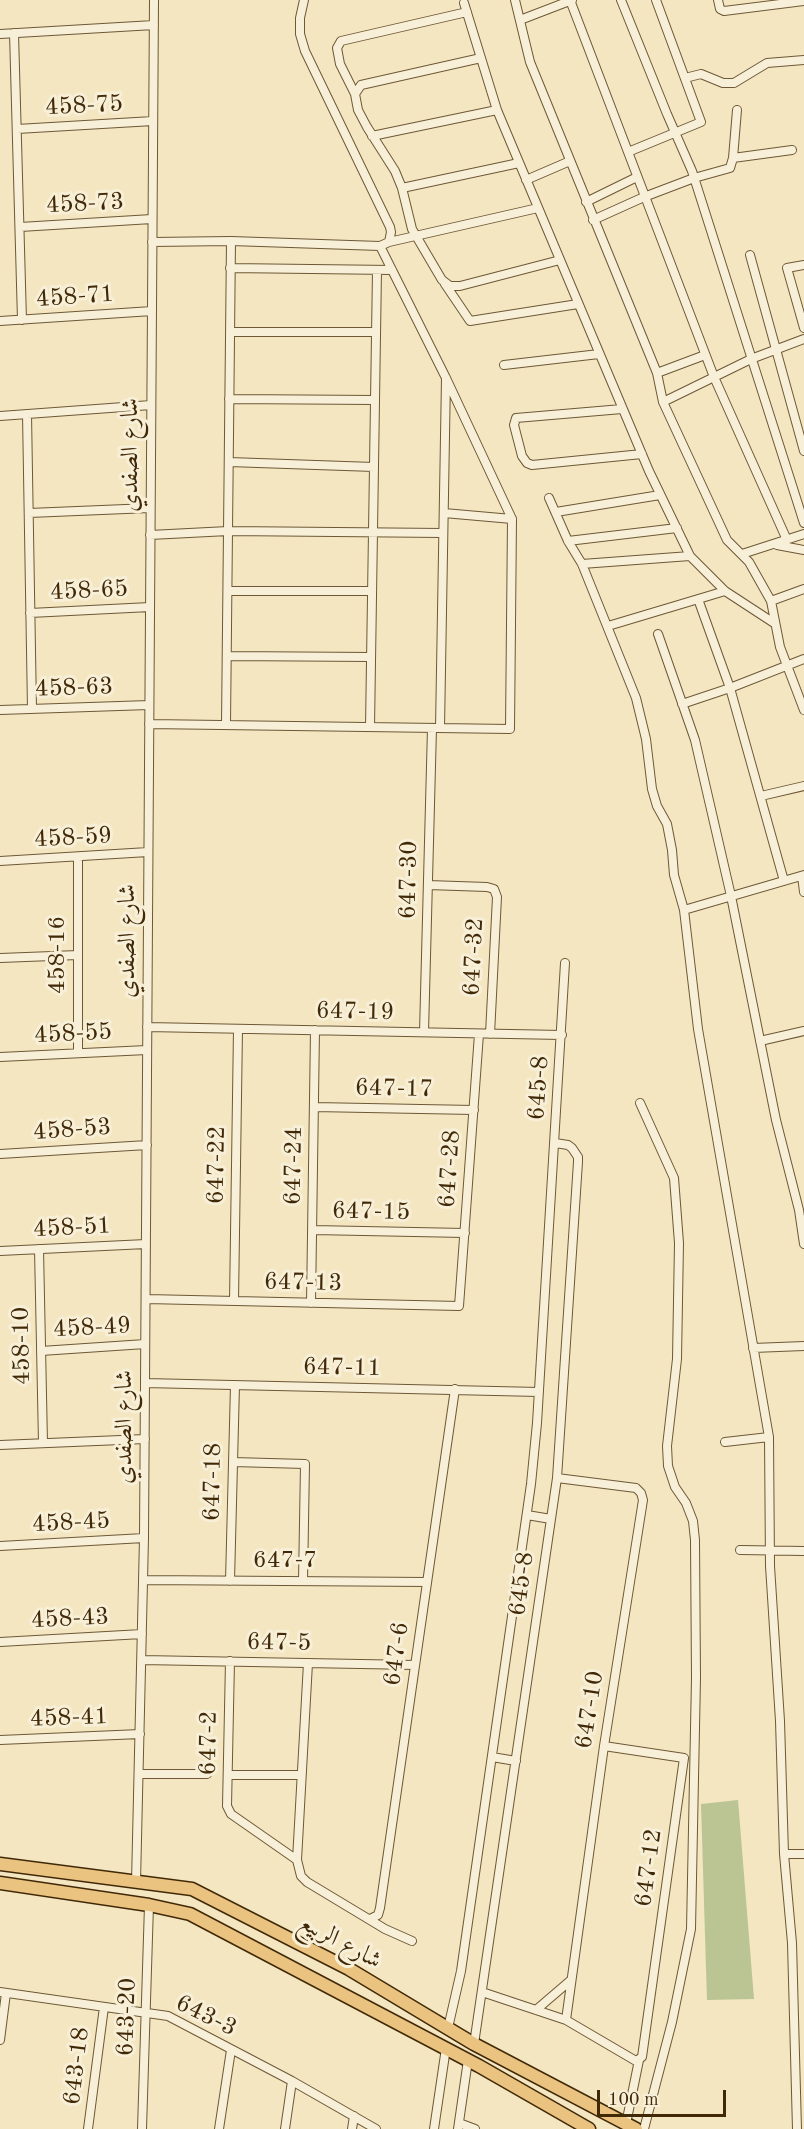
<!DOCTYPE html>
<meta charset="utf-8">
<style>
body{margin:0}
#map{position:relative;width:804px;height:2129px;overflow:hidden;background:#f3e6c1;font-family:"Old Standard TT",serif}
canvas{display:block}
.scale{position:absolute;left:597px;top:2090px;width:129px;height:27px;box-sizing:border-box;border:3px solid #412907;border-top:0;padding-left:8px;font-size:18px;line-height:21px;white-space:nowrap;color:#412907;-webkit-text-stroke:4px #f7efd7;paint-order:stroke}
</style>
<div id="map">
<canvas width="804" height="2129"></canvas>
<div class="scale">100 m</div>
</div>
<script>
const ctx = document.querySelector('canvas').getContext('2d');
ctx.lineJoin = 'round';
function fillPath(path, color) {
  ctx.fillStyle = color;
  ctx.fill(path, 'evenodd');
}
function toPath(rows) {
  const path = new Path2D();
  for (const r of rows) {
    path.moveTo(r[0], r[1]);
    for (let i = 2; i < r.length; i += 2) path.lineTo(r[i], r[i + 1]);
  }
  return path;
}
function stroke(path, color, width, dash) {
  ctx.strokeStyle = color;
  ctx.lineWidth = width;
  ctx.lineCap = dash ? 'butt' : 'round';
  ctx.setLineDash(dash || []);
  ctx.stroke(path);
}
function drawText(font, color, halo, rows, align = 'center') {
  ctx.font = font + ' "Old Standard TT",Amiri,serif';
  ctx.lineWidth = 6;
  ctx.setLineDash([]);
  ctx.textBaseline = 'middle';
  ctx.strokeStyle = halo;
  ctx.fillStyle = color;
  for (const [text, x, y, turn = 0] of rows) {
    ctx.save();
    ctx.translate(x, y);
    ctx.rotate((+turn || 0) * Math.PI / 180);
    ctx.textAlign = isNaN(turn) ? turn : align;
    if (halo) ctx.strokeText(text, 0, 0);
    ctx.fillText(text, 0, 0);
    ctx.restore();
  }
}
fillPath(toPath([
 [738,1800,754,1999,707,2000,701,1804]
]), '#bbc593');
const minor = toPath([
 [515,0,530,62,657,373,663,402,727,540,749,562,771,601,780,647,804,710],
 [570,0,714,377,787,540],
 [621,0,667,114,692,171,804,523],
 [718,0,720,9,724,11,804,1],
 [464,3,497,110],
 [520,20,572,0],
 [14,33,22,320],
 [0,34,154,25],
 [481,58,361,85,355,94,358,110,367,127,395,171,402,188,412,229,442,280,450,286,460,286,560,260],
 [685,78,701,74,723,83,734,83,767,63,804,60],
 [355,94,340,64,337,48,341,41,467,12],
 [17,129,153,121],
 [372,136,497,110,649,471,690,556,725,591,774,623],
 [628,152,701,122,656,0],
 [733,158,792,150],
 [526,180,570,161],
 [402,188,519,163],
 [586,202,637,177],
 [593,220,644,197,694,178,730,168,733,158,737,110],
 [20,227,152,219],
 [152,242,231,241,380,246,389,242,391,232,390,227,305,51,300,34,300,18,304,0],
 [389,242,538,208],
 [380,246,446,378,512,519],
 [750,255,804,451],
 [804,265,787,268,804,328],
 [230,268,392,270],
 [445,284,470,321,578,304],
 [0,321,152,311],
 [230,332,376,332],
 [504,365,599,354],
 [657,373,705,355],
 [229,399,375,400],
 [663,402,751,359,804,339],
 [622,409,516,418,514,425,522,456,527,463,532,465,642,454],
 [27,414,32,709],
 [0,416,151,405],
 [229,462,374,467],
 [549,498,568,541,582,564,636,698,646,739,652,789,657,806,667,824,672,850,674,875,684,910,698,1029,769,1437,770,1566,780,1721,784,1854,792,1943,797,2129],
 [556,512,660,495],
 [29,513,150,508],
 [150,535,228,531,443,533],
 [568,541,677,528],
 [777,545,804,550],
 [742,554,804,534],
 [582,564,690,556],
 [228,591,372,591],
 [698,599,730,688,784,881],
 [771,601,804,589],
 [30,613,150,607],
 [608,626,725,591],
 [658,634,695,740,731,896,776,1120,799,1210,804,1244],
 [227,656,371,657],
 [682,704,730,688,804,659],
 [0,710,149,705],
 [149,724,510,729,512,519,444,513],
 [226,725,231,241],
 [370,727,377,270],
 [440,728,446,378],
 [761,796,804,786],
 [78,857,78,1053],
 [0,861,148,852],
 [802,876,804,892],
 [428,885,487,887,494,889,497,897,490,1034],
 [684,910,804,875],
 [0,958,78,955],
 [147,1027,562,1035],
 [424,1032,432,728],
 [760,1041,804,1031],
 [0,1057,147,1050],
 [640,1103,674,1178,679,1243,677,1359,667,1446,668,1466,675,1487,686,1503,693,1521,695,1540,696,1678,691,1929,672,2022,644,2129],
 [314,1107,474,1110],
 [0,1154,147,1145],
 [313,1230,465,1233],
 [39,1249,43,1443],
 [0,1251,146,1244],
 [146,1299,459,1306,479,1034],
 [234,1301,238,1029],
 [311,1303,315,1030],
 [753,1348,804,1346],
 [41,1351,145,1344],
 [145,1383,539,1392],
 [725,1442,769,1437],
 [0,1445,145,1439],
 [233,1462,305,1464,303,1581],
 [557,1478,636,1488,641,1493,643,1500,604,1746,566,2020],
 [527,1515,551,1519],
 [0,1546,144,1538],
 [740,1550,804,1551],
 [143,1580,427,1582],
 [230,1581,235,1385],
 [0,1642,142,1634],
 [142,1660,415,1665],
 [230,1661,227,1806,231,1814,297,1860,301,1876,307,1882,385,1929,412,1941],
 [0,1740,140,1734],
 [492,1757,516,1761],
 [139,1774,207,1774],
 [228,1775,301,1775],
 [784,1854,804,1854],
 [297,1860,308,1663],
 [136,1882,144,1538,154,0],
 [370,1919,378,1915,380,1908,455,1389],
 [0,1992,168,2016,292,2081,376,2129],
 [482,1992,566,2020,636,2061,642,2057,684,1758,604,1746],
 [536,2010,571,1980],
 [448,2028,461,1971,531,1484,537,1423,565,963],
 [0,2040,6,1993],
 [474,2044,557,1478,578,1162,578,1157,572,1148,568,1145,555,1143],
 [459,2123,475,2129],
 [626,2124,639,2060],
 [88,2129,104,2007],
 [142,2129,149,1905],
 [219,2129,231,2050],
 [285,2129,292,2081],
 [352,2129,354,2116],
 [434,2129,446,2048],
 [458,2129,468,2060]
]);
const primary = toPath([
 [0,1864,192,1889,349,1969,474,2044,636,2129],
 [0,1883,149,1905,190,1914,479,2066,589,2129]
]);
stroke(minor, '#6e5836', 10);
stroke(primary, '#412907', 15);
stroke(minor, '#f7efd7', 8);
stroke(primary, '#eac380', 12);
drawText('24px', '#412907', '#f7efd7', [
 ["458-75",84,106,-3],
 ["458-73",85,204,-3],
 ["458-71",75,297,-4],
 ["شارع الصفدي",131,455,-90],
 ["458-65",89,591,-3],
 ["458-63",74,688,-2],
 ["458-59",73,838,-3],
 ["647-30",409,880,-89],
 ["شارع الصفدي",128,941,-90],
 ["458-16",58,955,-90],
 ["647-32",474,957,-87],
 ["647-19",355,1012,1],
 ["458-55",73,1034,-3],
 ["645-8",539,1088,-86],
 ["647-17",394,1089,1],
 ["458-53",72,1130,-4],
 ["647-22",217,1165,-89],
 ["647-24",294,1166,-89],
 ["647-28",450,1169,-86],
 ["647-15",371,1212,1],
 ["458-51",72,1228,-3],
 ["647-13",303,1283,1],
 ["458-49",92,1328,-3],
 ["458-10",22,1346,-91],
 ["647-11",342,1368,1],
 ["شارع الصفدي",125,1427,-90],
 ["647-18",213,1482,-89],
 ["458-45",71,1523,-3],
 ["647-7",285,1561],
 ["645-8",522,1584,-82],
 ["458-43",70,1619,-3],
 ["647-5",279,1643,1],
 ["647-6",397,1654,-82],
 ["647-10",590,1710,-81],
 ["458-41",69,1718,-2],
 ["647-2",209,1743,-89],
 ["647-12",649,1868,-82],
 ["شارع الربيع",340,1942,28],
 ["643-3",206,2016,26],
 ["643-20",127,2017,-88],
 ["643-18",77,2066,-83]
]);
</script>
